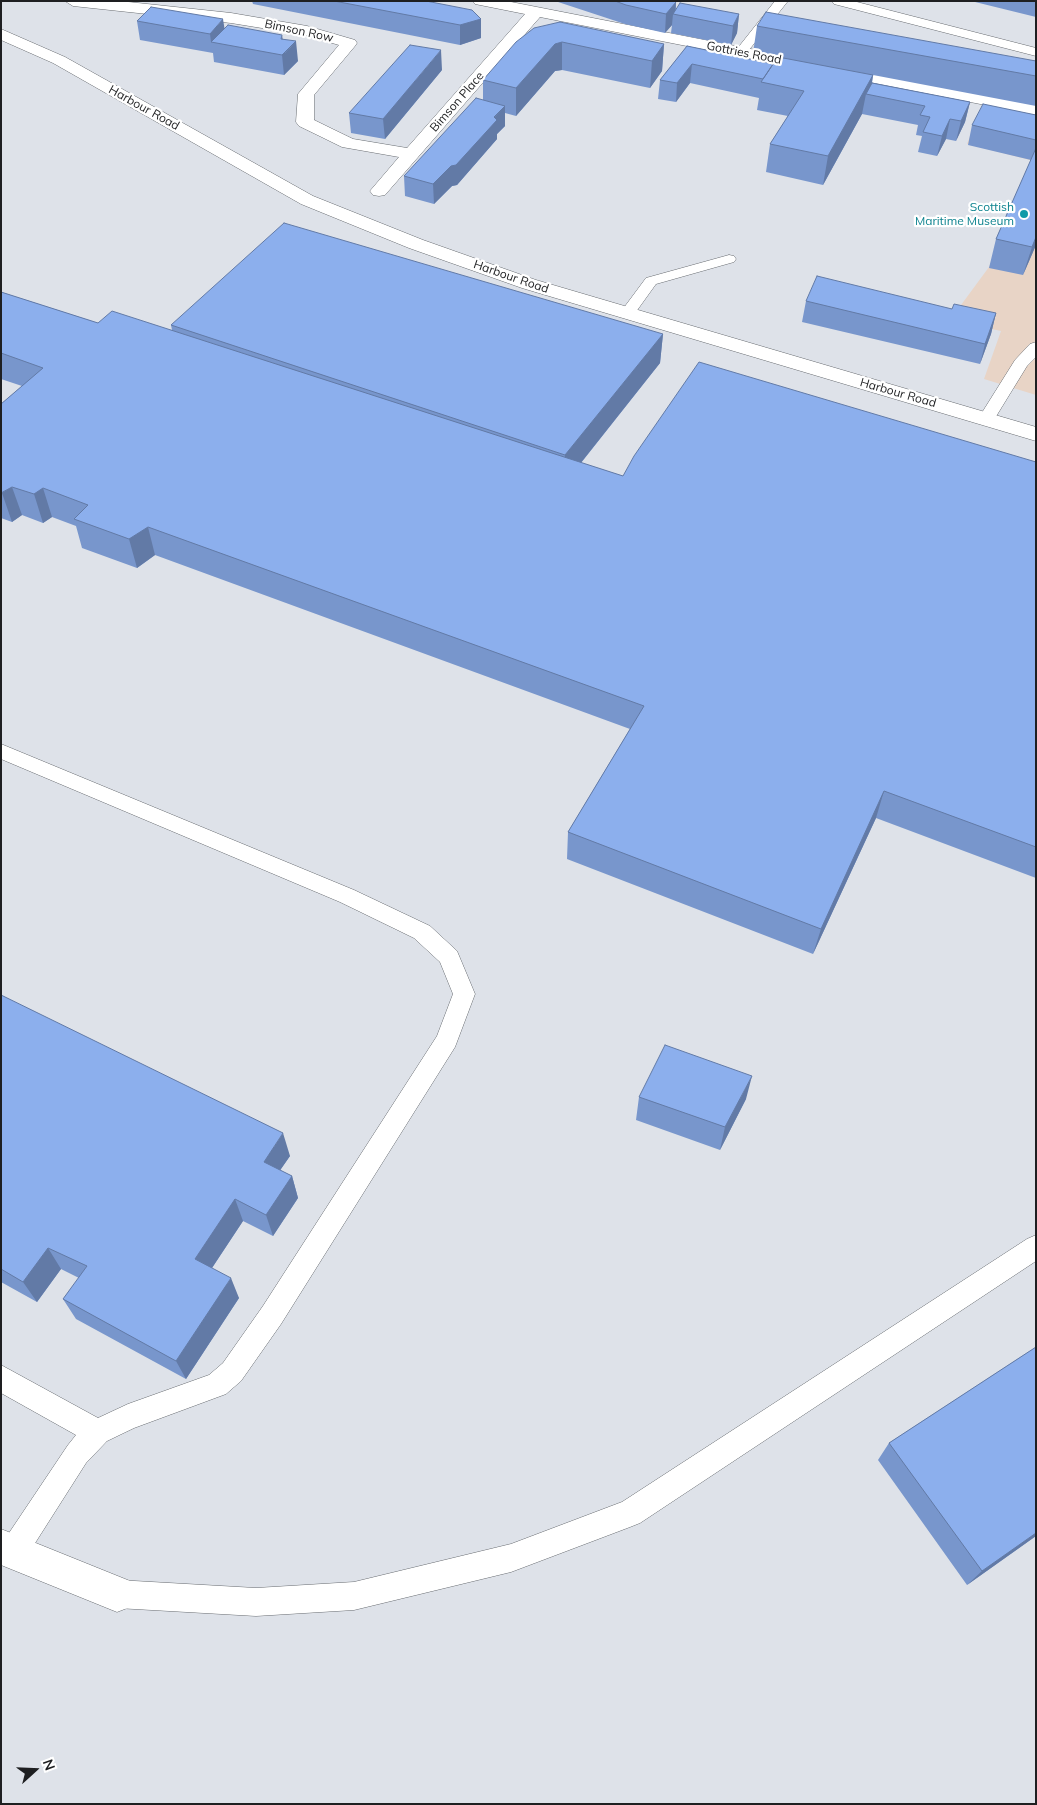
<!DOCTYPE html>
<style>
body{margin:0}
#map{position:relative;width:1037px;height:1805px;overflow:hidden;background:#dee2e9;font-family:Mulish,sans-serif}
canvas{display:block}
.frame{position:absolute;inset:0;border:2px solid #1e1f21;pointer-events:none}
.north{position:absolute;left:10px;top:1745px;width:50px;height:50px;-webkit-text-stroke:4px #fff;paint-order:stroke;rotate:70deg;font-size:14px;font-weight:700;line-height:20px;text-align:center;color:#1e1f21}
.north::after{content:'';display:block;margin:auto;width:18px;height:22px;background:#1e1f21;clip-path:polygon(50% 0,100% 100%,50% 72%,0 100%)}
</style>
<div id="map">
<canvas width="1037" height="1805"></canvas>
<div class="frame"></div>
<div class="north">N</div>
</div>
<script>
const ctx = document.querySelector('canvas').getContext('2d');
ctx.lineJoin = 'round';
function fillPath(path, color) {
  ctx.fillStyle = color;
  ctx.fill(path, 'evenodd');
}
function toPath(rows) {
  const path = new Path2D();
  for (const r of rows) {
    path.moveTo(r[0], r[1]);
    for (let i = 2; i < r.length; i += 2) path.lineTo(r[i], r[i + 1]);
  }
  return path;
}
function stroke(path, color, width, dash) {
  ctx.strokeStyle = color;
  ctx.lineWidth = width;
  ctx.lineCap = dash ? 'butt' : 'round';
  ctx.setLineDash(dash || []);
  ctx.stroke(path);
}
function drawText(font, color, halo, rows, align = 'center') {
  ctx.font = font + ' Mulish,sans-serif';
  ctx.lineWidth = 4.5;
  ctx.setLineDash([]);
  ctx.textBaseline = 'middle';
  ctx.strokeStyle = halo;
  ctx.fillStyle = color;
  for (const [text, x, y, turn = 0] of rows) {
    ctx.save();
    ctx.translate(x, y);
    ctx.rotate((+turn || 0) * Math.PI / 180);
    ctx.textAlign = isNaN(turn) ? turn : align;
    if (halo) ctx.strokeText(text, 0, 0);
    ctx.fillText(text, 0, 0);
    ctx.restore();
  }
}
fillPath(toPath([
 [976,121,1036,134,1036,395,984,379,1001,331,950,320,989,267,1034,161,967,144]
]), '#e8d4c6');
const service = toPath([
 [775,1,788,1,745,55,737,55,735,52,737,49,775,1],
 [832,1,853,1,1036,48,1036,56,834,4,832,1],
 [729,255,734,256,736,259,734,262,656,284,633,316,623,316,620,313,646,278,729,255],
 [1036,342,1036,357,1027,366,992,423,980,423,978,419,1015,360,1030,344,1036,342],
 [1,744,354,890,430,926,457,951,475,994,455,1047,281,1324,241,1381,226,1394,134,1428,107,1441,86,1463,23,1562,13,1566,3,1562,1,1547,3,1542,68,1445,76,1435,1,1393,1,1365,98,1418,128,1404,209,1375,223,1363,263,1306,437,1036,453,994,440,962,414,938,340,902,1,759,1,744],
 [1036,1235,1036,1261,640,1523,630,1527,511,1572,354,1610,256,1616,117,1608,107,1604,103,1594,107,1584,117,1580,256,1588,354,1582,511,1544,622,1502,1027,1239,1036,1235]
]);
const minor = toPath([
 [65,1,119,1,231,13,307,26,355,40,357,43,355,46,314,95,314,120,353,139,407,148,525,14,475,4,473,1,506,1,1036,105,1036,115,540,17,385,195,379,196,373,195,370,191,399,157,342,147,299,126,296,122,298,94,339,45,305,35,231,23,73,6,65,1],
 [1,1529,130,1581,135,1594,130,1607,117,1612,1,1565,1,1529]
]);
const tertiary = toPath([
 [1,29,65,57,313,196,423,240,536,280,1036,427,1036,441,522,288,409,248,301,204,53,63,1,40,1,29]
]);
stroke(service, '#686c71', 1);
stroke(minor, '#686c71', 1);
stroke(tertiary, '#686c71', 1);
fillPath(service, '#fff');
fillPath(minor, '#fff');
fillPath(tertiary, '#fff');
fillPath(toPath([
 [252,1,426,1,481,19,481,38,460,45,253,4],
 [555,1,674,1,676,2,676,9,739,14,737,33,731,45,671,33,672,25,665,33,625,24],
 [971,1,1036,1,1036,17],
 [137,21,225,28,283,39,298,61,284,75,214,62,213,53,140,40],
 [757,26,1036,61,1036,106,873,75,872,83,970,102,965,122,956,141,946,139,937,156,918,152,922,136,916,135,918,125,862,114,823,185,766,172,770,144,788,116,757,110,759,98,690,83,676,102,658,99,660,80,687,46,773,64,777,57,753,53],
 [534,28,664,44,662,71,650,88,562,70,555,71,516,116,505,113,505,126,497,134,497,139,457,185,452,186,434,204,405,196,404,176,483,100,483,80],
 [442,70,385,139,351,133,349,113],
 [1036,115,1036,245,1023,275,989,268,996,239,1031,160,968,145,972,125],
 [1,292,98,323,172,330,171,325,663,334,660,363,581,463,623,476,1036,462,1036,878,876,818,813,954,567,859,568,832,630,729,155,555,137,568,82,548,76,526,52,517,43,523,22,515,12,522,1,518,1,404,22,386,1,379],
 [806,301,952,309,996,313,991,334,980,364,802,322],
 [1,995,290,1156,280,1170,292,1176,298,1198,273,1236,243,1221,212,1268,239,1298,186,1379,76,1319,63,1299,79,1278,61,1269,37,1302,1,1282],
 [639,1097,746,1099,720,1150,636,1120],
 [1036,1347,1036,1536,967,1585,878,1460,889,1443]
]), '#7896cc');
fillPath(toPath([
 [676,2,675,14,673,14,672,25,665,33,666,14],
 [739,14,737,33,731,45,733,26],
 [223,19,226,38,211,42,210,34],
 [481,19,481,38,460,45,460,25],
 [282,35,285,53,296,41,298,61,284,75,282,55,281,39],
 [562,42,562,70,555,71,516,116,516,88,555,44],
 [664,44,662,71,650,88,652,61],
 [441,50,442,70,385,139,383,119],
 [692,64,690,83,676,102,677,83],
 [873,75,870,95,866,94,862,114,823,185,828,156],
 [970,102,965,122,956,141,961,121],
 [505,106,505,126,497,134,497,139,457,185,452,186,434,204,433,184],
 [950,119,946,139,937,156,942,136],
 [1036,237,1036,245,1023,275,1032,247],
 [996,313,991,334,980,364,985,344],
 [663,334,660,363,564,484,565,455],
 [12,487,22,515,12,522,2,493],
 [43,488,52,517,43,523,34,494],
 [148,527,155,555,137,568,129,539],
 [884,791,876,818,813,954,821,929],
 [752,1076,746,1099,720,1150,725,1127],
 [283,1133,290,1156,270,1185,264,1162],
 [292,1176,298,1198,273,1236,266,1215],
 [235,1199,243,1221,204,1280,195,1259],
 [48,1248,61,1269,37,1302,23,1282],
 [231,1278,239,1298,186,1379,176,1361],
 [1036,1533,1036,1536,967,1585,982,1571]
]), '#627aa6');
const building = toPath([
 [334,1,426,1,472,10,481,19,460,25,334,1],
 [615,1,674,1,676,2,666,14,626,5,615,1],
 [680,3,739,14,733,26,673,14,680,3],
 [151,7,223,19,210,34,137,21,151,7],
 [766,12,1036,61,1036,76,757,26,766,12],
 [560,22,664,44,652,61,562,42,555,44,516,88,483,80,516,42,534,28,560,22],
 [228,25,282,35,281,39,296,41,282,55,211,42,228,25],
 [410,45,441,50,383,119,349,113,410,45],
 [687,46,773,64,763,79,692,64,677,83,660,80,687,46],
 [778,57,873,75,828,156,770,144,804,91,761,82,778,57],
 [872,83,970,102,961,121,950,119,942,136,923,132,930,117,920,115,925,106,866,94,872,83],
 [476,98,505,106,494,117,497,120,456,165,451,166,433,184,404,176,476,98],
 [983,104,1036,115,1036,140,972,125,983,104],
 [1036,148,1036,237,1032,247,996,239,1036,148],
 [284,223,663,334,565,455,171,325,284,223],
 [817,276,952,309,954,304,996,313,985,344,806,301,817,276],
 [1,292,98,323,112,311,623,476,634,456,699,362,1036,462,1036,847,884,791,821,929,568,832,644,706,148,527,129,539,74,519,88,505,43,488,34,494,12,487,1,493,1,404,43,368,1,353,1,292],
 [1,995,283,1133,264,1162,292,1176,266,1215,235,1199,195,1259,231,1278,176,1361,63,1299,87,1266,48,1248,23,1282,1,1269,1,995],
 [665,1045,752,1076,725,1127,639,1097,665,1045],
 [1036,1347,1036,1533,982,1571,889,1443,1036,1347]
]);
fillPath(building, '#8cafed');
stroke(building, '#627aa6', 1);
for (const [x, y, r, color] of [
 [1024,214,5,"#0f9aa8"]
]) {
  const dot = new Path2D();
  dot.arc(x, y, r, 0, 2 * Math.PI);
  ctx.fillStyle = color;
  ctx.fill(dot);
  stroke(dot, '#fff', 2);
}
drawText('12px', '#1e1f21', '#fff', [
 ["Bimson Row",299,31,12],
 ["Gottries Road",744,53,11],
 ["Bimson Place",457,102,-49],
 ["Harbour Road",144,108,29],
 ["Harbour Road",511,277,19],
 ["Harbour Road",898,393,16]
]);
drawText('12px', '#0d838f', '#fff', [
 ["Scottish",1014,207],
 ["Maritime Museum",1014,221]
], 'right');
</script>
